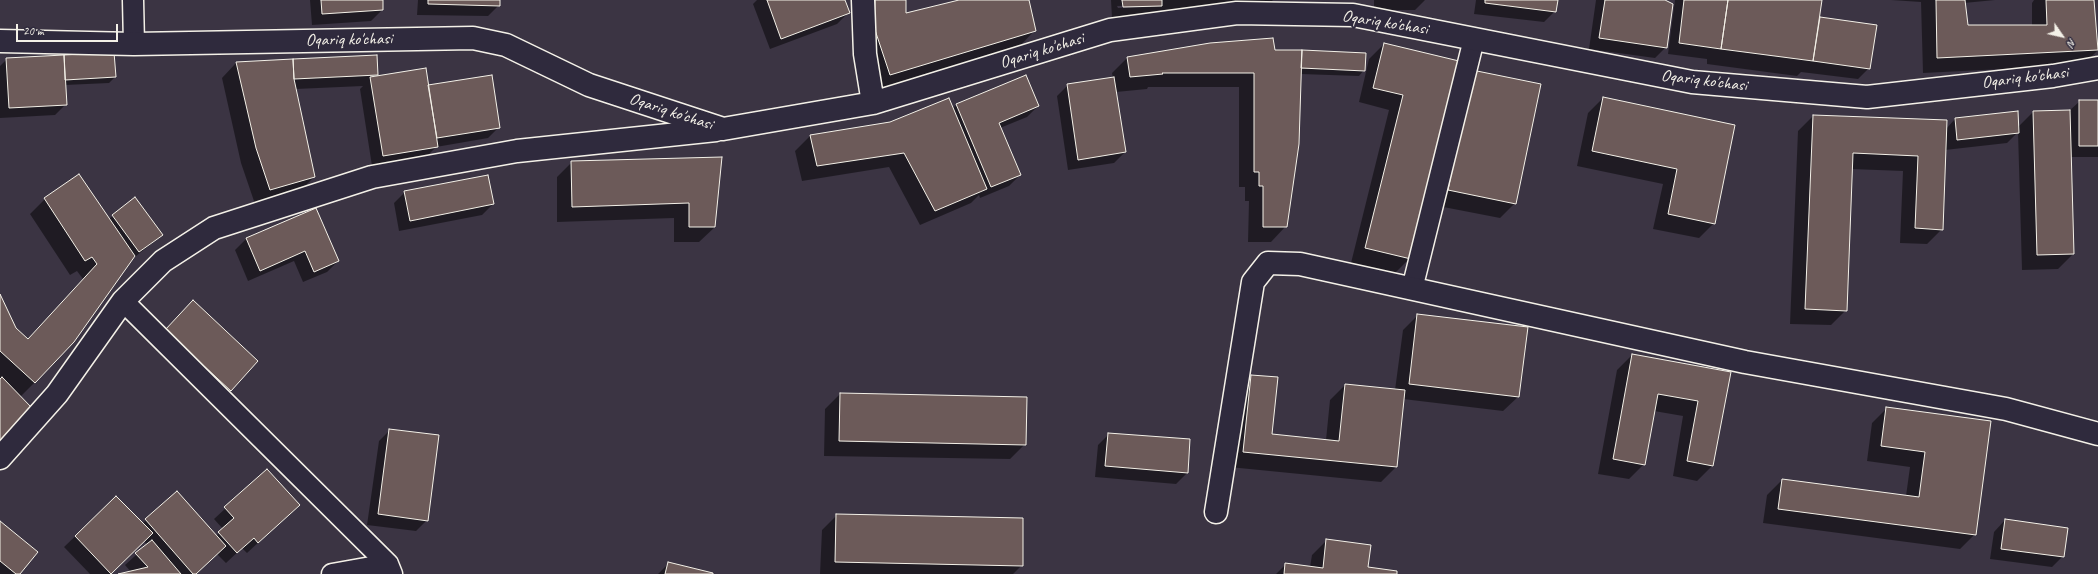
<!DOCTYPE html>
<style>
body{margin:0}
#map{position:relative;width:2098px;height:574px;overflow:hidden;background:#3b3443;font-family:Caveat,sans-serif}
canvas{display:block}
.north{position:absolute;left:2042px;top:16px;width:40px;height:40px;-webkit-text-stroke:3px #2f2a3d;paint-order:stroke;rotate:124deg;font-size:11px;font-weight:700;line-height:16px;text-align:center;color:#f4f1e8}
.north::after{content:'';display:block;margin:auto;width:14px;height:18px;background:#f4f1e8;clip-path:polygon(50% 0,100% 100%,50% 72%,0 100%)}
.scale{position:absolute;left:16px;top:24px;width:102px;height:18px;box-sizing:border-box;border:2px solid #f4f1e8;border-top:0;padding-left:5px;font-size:12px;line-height:14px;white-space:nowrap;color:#f4f1e8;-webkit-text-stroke:3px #2f2a3d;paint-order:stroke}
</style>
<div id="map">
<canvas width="2098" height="574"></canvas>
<div class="north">N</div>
<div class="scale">20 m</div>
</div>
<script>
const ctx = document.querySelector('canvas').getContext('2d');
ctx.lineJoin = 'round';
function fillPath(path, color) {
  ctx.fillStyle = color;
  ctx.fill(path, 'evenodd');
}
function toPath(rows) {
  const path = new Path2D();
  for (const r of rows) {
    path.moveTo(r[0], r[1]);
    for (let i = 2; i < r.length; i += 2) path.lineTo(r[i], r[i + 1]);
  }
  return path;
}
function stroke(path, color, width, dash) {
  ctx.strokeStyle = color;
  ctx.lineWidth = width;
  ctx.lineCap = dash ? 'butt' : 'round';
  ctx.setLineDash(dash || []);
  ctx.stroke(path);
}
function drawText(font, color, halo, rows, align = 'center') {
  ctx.font = font + ' Caveat,sans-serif';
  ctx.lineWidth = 4;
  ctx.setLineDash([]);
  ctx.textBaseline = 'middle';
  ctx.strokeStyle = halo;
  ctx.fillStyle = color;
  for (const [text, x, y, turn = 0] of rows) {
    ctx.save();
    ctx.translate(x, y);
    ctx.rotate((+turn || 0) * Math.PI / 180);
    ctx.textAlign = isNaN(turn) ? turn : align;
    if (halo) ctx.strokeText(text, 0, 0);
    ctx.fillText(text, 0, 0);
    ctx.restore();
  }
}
fillPath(toPath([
 [310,0,382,0,382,10,371,21,312,25],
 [418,0,499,0,499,5,488,16,417,15],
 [757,0,844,0,848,13,837,24,770,49,753,4],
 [860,0,905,0,904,15,963,0,1028,0,1035,30,1020,46,875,90],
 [1111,0,1273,0,1271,2,1156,11,1150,16,1112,18],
 [1151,5,1151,7,1118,8,1117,6],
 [1374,0,1425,0,1415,10,1374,10],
 [1476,0,1557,0,1555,11,1544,22,1474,14],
 [1596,0,1663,0,1666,47,1655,58,1589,49],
 [1675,0,1821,0,1818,21,1820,19,1869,68,1858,79,1801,72,1797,76,1707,64,1707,59,1668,54],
 [1891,0,1995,0,1964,3,1967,26,2032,26,2032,3,2034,0,2093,0,2098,50,2083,65,1923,73,1921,2],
 [1384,44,1458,62,1410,258,1395,273,1351,263,1389,110,1359,102,1369,59],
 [1274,51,1364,70,1359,76,1300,74,1286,226,1271,242,1248,242,1249,201,1245,201,1245,187,1239,187,1239,87,1148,87,1147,89,1116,92,1125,152,1114,163,1068,170,1057,96,1068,85,1113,78,1112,73,1127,58],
 [114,53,115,77,109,83,65,85,66,104,55,115,0,118,0,66,7,59],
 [236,63,377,75,374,78,428,87,499,127,488,138,436,147,426,157,372,166,360,89,363,86,296,89,314,177,299,192,255,204,241,163,222,78],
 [1473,71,1515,203,1500,218,1433,205],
 [1603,98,1734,125,1714,223,1699,238,1653,229,1663,184,1577,166,1588,113],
 [2080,101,2098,101,2098,157,2070,157,2073,254,2058,269,2022,270,2018,132,2007,143,1945,150,1942,229,1927,244,1900,243,1903,171,1851,169,1846,310,1831,325,1790,324,1798,131,1813,116,1946,129,1955,119,2017,112,2018,127,2033,112,2069,111],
 [957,104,1038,106,1027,117,1000,128,1020,175,1009,186,980,198,979,195,971,203,920,225,889,167,802,181,795,151,810,136,890,123,952,109],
 [721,158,715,227,699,242,674,242,674,218,557,222,557,177,572,162],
 [405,192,493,204,482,215,399,231,394,203],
 [45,199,109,219,135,199,162,235,130,261,35,382,20,397,0,438,0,296,15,328,27,340,83,279,77,271,70,275,30,214],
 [316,209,338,261,327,272,303,282,294,261,248,281,235,250,246,239],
 [1418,315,1519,396,1503,411,1403,399,1396,467,1381,482,1229,467,1237,391,1252,376,1271,435,1326,440,1330,400,1345,385,1395,390,1403,330],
 [155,341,257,361,219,401],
 [1632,355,1729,372,1712,466,1697,481,1673,476,1683,416,1654,411,1644,464,1629,479,1598,474,1617,370],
 [840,394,1025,444,1010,459,824,456,825,409],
 [1887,408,1990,422,1975,534,1960,549,1763,523,1767,495,1782,480,1906,496,1910,467,1867,461,1872,423],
 [390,430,427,520,416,531,367,525,379,441],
 [1109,434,1187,473,1176,484,1095,477,1098,445],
 [267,470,299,505,247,553,242,548,226,563,217,554,195,574,122,574,131,572,125,565,147,545,144,541,110,574,90,574,64,547,116,497,142,524,177,492,216,536,223,529,214,519],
 [837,515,1022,565,1013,574,820,574,822,530],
 [2005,520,2063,556,2052,567,1990,559,1994,532],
 [0,522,19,574,0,574],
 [1327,540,1367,568,1396,574,1276,574,1286,564,1310,567,1312,555],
 [669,563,712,574,658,574]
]), '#0007');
const building = toPath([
 [321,0,383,0,383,10,322,14,321,0],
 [428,0,500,0,500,6,428,4,428,0],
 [767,0,845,0,850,13,781,39,767,0],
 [875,0,906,0,906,13,959,0,1029,0,1036,31,890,75,874,27,875,0],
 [1122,0,1162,0,1162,6,1123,7,1122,0],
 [1485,0,1558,0,1556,12,1485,3,1485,0],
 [1605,0,1665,0,1673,4,1667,48,1599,38,1605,0],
 [1684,0,1728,0,1721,49,1679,43,1684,0],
 [1728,0,1822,0,1813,61,1721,49,1728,0],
 [1936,0,1965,0,1968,25,2047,25,2046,0,2094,0,2098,50,1937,58,1936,0],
 [1820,17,1877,25,1870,69,1813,61,1820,17],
 [1273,38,1275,50,1302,50,1299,144,1287,227,1263,227,1263,186,1259,186,1259,172,1254,172,1254,73,1162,73,1163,74,1130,77,1127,57,1210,43,1273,38],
 [1384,43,1459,61,1411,259,1365,248,1403,95,1373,88,1384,43],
 [1302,50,1366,53,1365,71,1301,68,1302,50],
 [114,52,116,77,65,80,64,55,114,52],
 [64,55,67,105,9,108,6,58,64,55],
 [377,55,378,75,294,79,293,59,377,55],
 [293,59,294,79,315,177,270,190,256,148,236,62,293,59],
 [426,68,438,147,383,156,370,77,426,68],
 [1472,70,1541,84,1516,204,1448,190,1472,70],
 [492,75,500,128,437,138,428,85,492,75],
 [1026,75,1039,106,999,123,1021,175,991,187,956,104,1026,75],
 [1114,77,1126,152,1078,160,1067,84,1114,77],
 [1603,97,1735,125,1715,224,1668,214,1677,169,1592,151,1603,97],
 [949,98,987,189,935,211,904,153,817,166,810,135,890,122,949,98],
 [2079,100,2098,100,2098,146,2079,146,2079,100],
 [2070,110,2074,254,2037,255,2033,111,2070,110],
 [2018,111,2019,133,1957,140,1955,118,2018,111],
 [1813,115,1947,120,1943,230,1915,228,1918,156,1853,153,1847,311,1805,309,1813,115],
 [722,157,715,227,689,227,689,203,572,207,571,161,722,157],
 [79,174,135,256,74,342,35,383,0,351,0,294,16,328,28,339,97,264,92,257,85,261,44,198,79,174],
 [488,175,494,204,410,221,404,191,488,175],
 [135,197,163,235,139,252,112,215,135,197],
 [316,208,339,261,314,272,305,251,260,271,246,238,316,208],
 [193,300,258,361,231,391,165,330,193,300],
 [1417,314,1528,327,1519,397,1409,384,1417,314],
 [1632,354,1731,372,1713,466,1687,461,1698,401,1658,394,1645,465,1613,459,1632,354],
 [1251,375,1278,377,1272,434,1339,441,1345,384,1405,390,1397,467,1243,452,1251,375],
 [2,377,32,408,0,440,0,379,2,377],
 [840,393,1027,397,1026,445,839,441,840,393],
 [1886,407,1991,421,1976,535,1778,509,1782,479,1919,497,1925,452,1881,446,1886,407],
 [389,429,439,435,428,521,378,514,389,429],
 [1108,433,1190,439,1188,473,1105,466,1108,433],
 [267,469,300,505,258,543,254,538,237,553,218,532,234,518,224,507,267,469],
 [177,491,226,546,196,574,193,574,145,519,177,491],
 [116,496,153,533,111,574,75,536,116,496],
 [836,514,1023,518,1023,566,835,562,836,514],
 [2005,519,2068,528,2064,557,2001,549,2005,519],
 [0,521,38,552,20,574,16,574,0,561,0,521],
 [1326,539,1371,545,1368,567,1397,571,1397,574,1284,574,1285,563,1323,568,1326,539],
 [152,540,181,574,118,574,148,567,135,553,152,540],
 [668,562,713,573,713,574,665,574,668,562]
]);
fillPath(building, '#6c5a59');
stroke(building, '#f4f1e8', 1);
const service = toPath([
 [133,0,134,44],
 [1412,289,1474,39],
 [123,301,388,564,392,574],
 [332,574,388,564]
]);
const minor = toPath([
 [863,0,865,54,873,103],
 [0,41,134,44,473,38,506,45,589,85,723,129,873,103,1110,30,1237,13,1353,15,1692,82,1867,97,2053,76,2098,68],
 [0,458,57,394,123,301,163,261,214,228,372,177,517,151,716,130],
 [1216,512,1253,282,1268,263,1300,264,1745,362,2006,409,2098,434]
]);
stroke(service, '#f4f1e8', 23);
stroke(minor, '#f4f1e8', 25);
stroke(service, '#2f2a3d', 20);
stroke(minor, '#2f2a3d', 22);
drawText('17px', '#f4f1e8', '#2f2a3d', [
 ["Oqariq ko'chasi",1385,23,9],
 ["Oqariq ko'chasi",349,40,-1],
 ["Oqariq ko'chasi",1042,51,-17],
 ["Oqariq ko'chasi",2025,78,-7],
 ["Oqariq ko'chasi",1704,81,7],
 ["Oqariq ko'chasi",671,112,18]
]);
</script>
